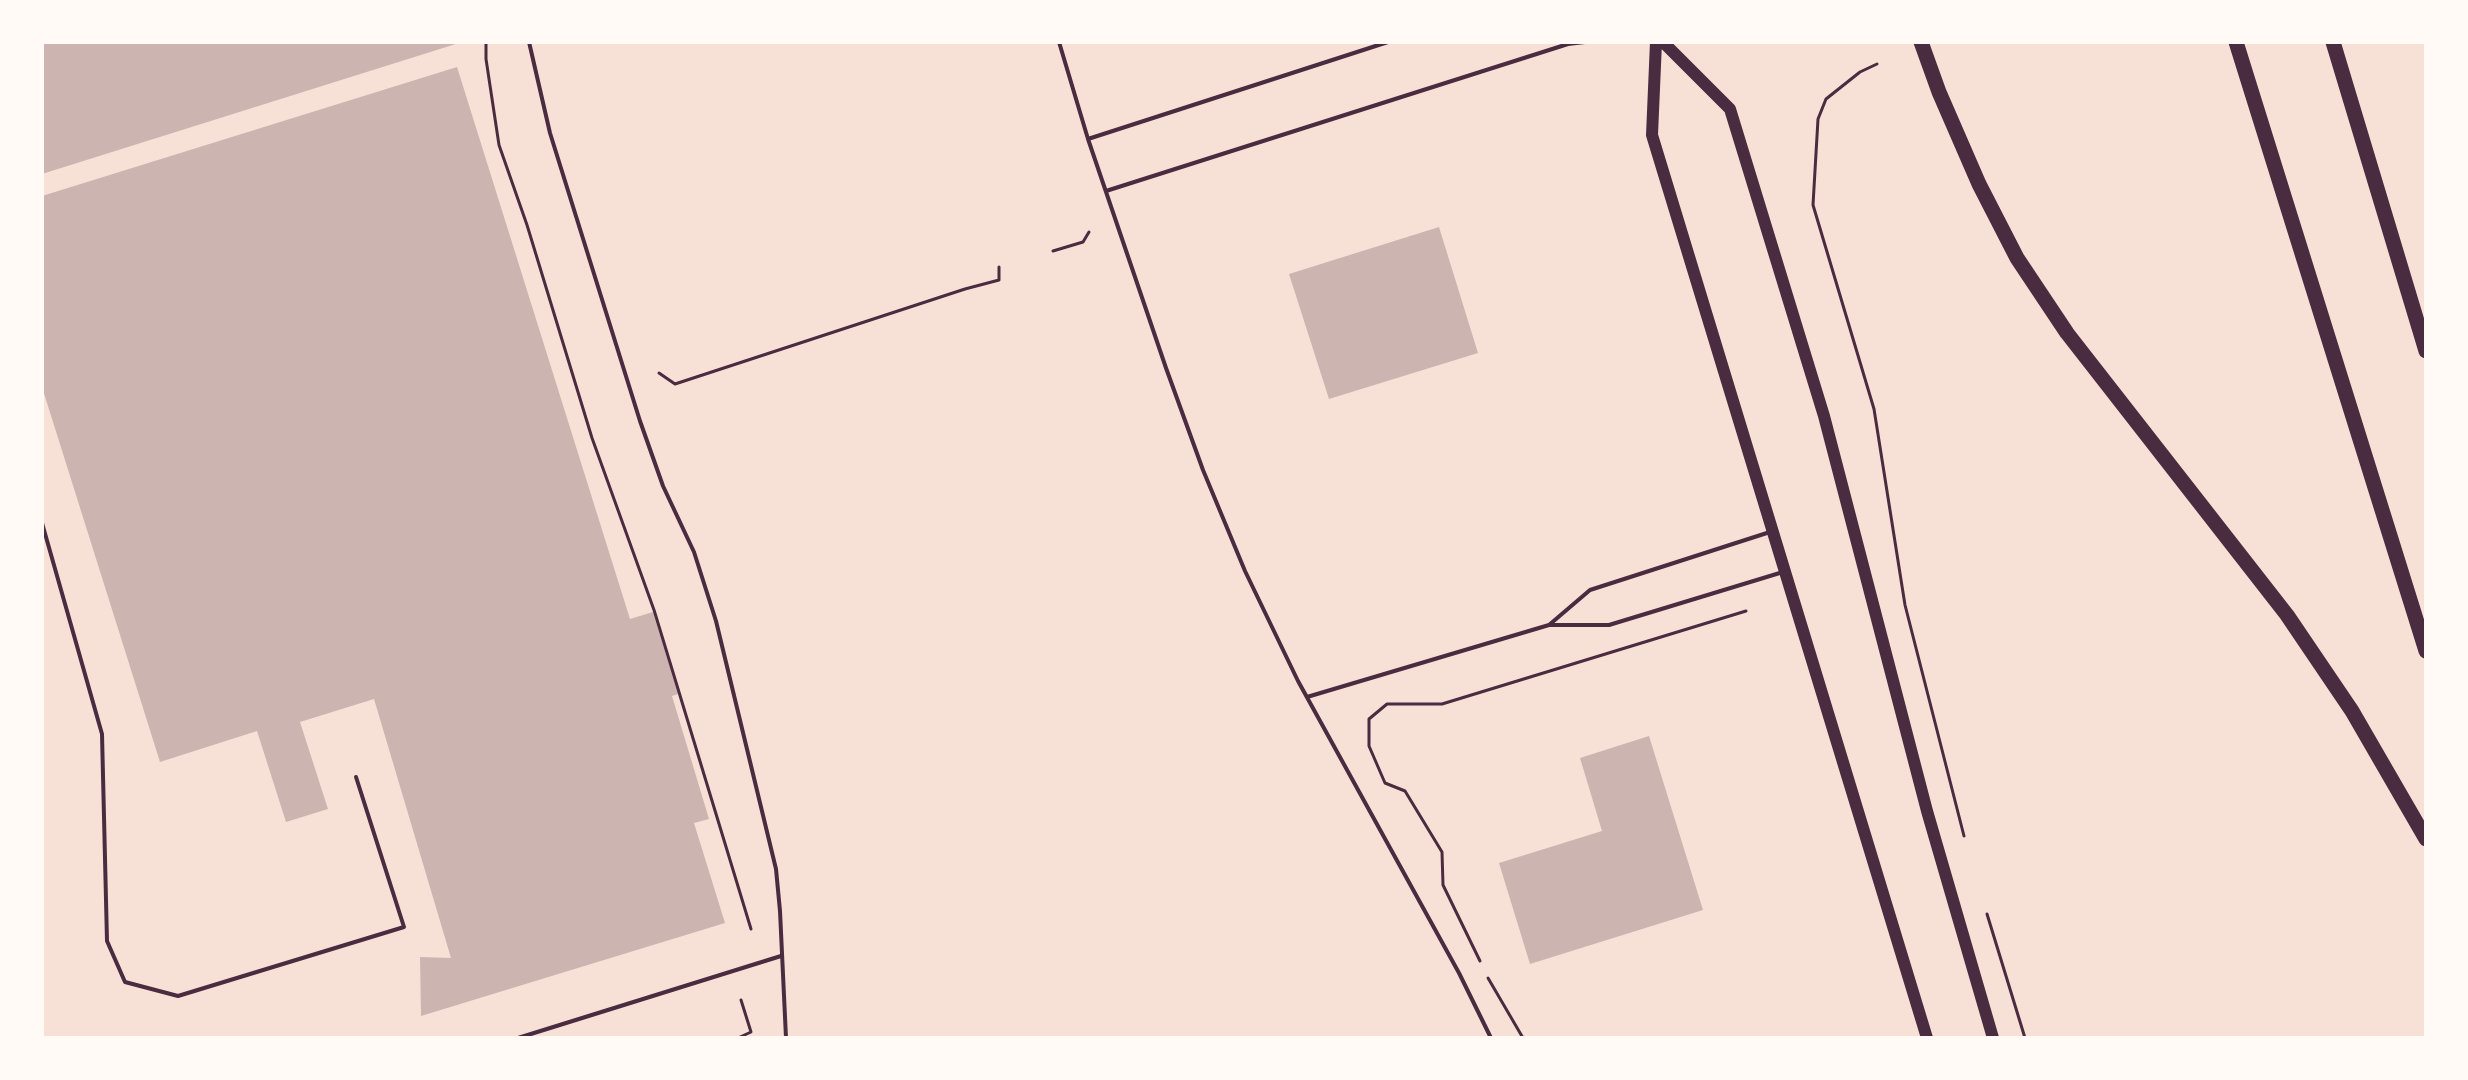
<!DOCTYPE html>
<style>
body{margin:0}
#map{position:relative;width:2468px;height:1080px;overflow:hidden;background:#f7e1d7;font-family:"Fira Sans Condensed",sans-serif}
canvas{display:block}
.frame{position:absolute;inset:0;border:44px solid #fffaf5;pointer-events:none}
</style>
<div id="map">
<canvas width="2468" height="1080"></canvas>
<div class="frame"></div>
</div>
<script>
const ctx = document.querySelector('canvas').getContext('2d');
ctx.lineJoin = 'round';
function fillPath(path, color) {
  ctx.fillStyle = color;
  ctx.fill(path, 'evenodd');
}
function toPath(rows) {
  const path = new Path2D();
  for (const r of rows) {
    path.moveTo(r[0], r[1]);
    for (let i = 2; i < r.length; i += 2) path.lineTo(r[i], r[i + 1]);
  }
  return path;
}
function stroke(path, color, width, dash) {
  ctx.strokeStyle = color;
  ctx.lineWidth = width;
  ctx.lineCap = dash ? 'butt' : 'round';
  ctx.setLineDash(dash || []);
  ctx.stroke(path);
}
fillPath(toPath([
 [42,42,459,42,459,43,42,174],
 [457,67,630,619,653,612,678,694,672,696,709,819,694,823,725,923,421,1016,420,957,451,958,374,699,300,722,328,809,286,822,257,731,160,762,42,387,42,196],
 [1439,227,1478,353,1329,399,1289,274],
 [1649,736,1703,910,1530,964,1499,863,1602,831,1580,758]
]), '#ccb4b1');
stroke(toPath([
 [486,42,486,59,499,145,527,225,592,438,654,610,751,929],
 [1877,64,1860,72,1826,99,1818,119,1813,205,1874,409,1905,605,1964,836],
 [1053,251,1083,242,1089,232],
 [659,373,675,384,965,289,999,280,999,267],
 [1987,914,2025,1038],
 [1480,961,1443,885,1442,852,1405,791,1385,783,1369,746,1369,719,1387,704,1442,704,1746,611],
 [1488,978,1523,1038],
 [738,1038,751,1032,741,1000]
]), '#4a2c40', 3);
stroke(toPath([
 [529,42,550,133,640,421,663,486,694,552,716,621,776,869,780,911,786,1038],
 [1059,42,1088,139,1166,368,1203,470,1245,571,1298,681,1459,973,1491,1038],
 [1088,139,1388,42],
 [1106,191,1568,44,1585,42],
 [42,523,102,734,107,941,125,982,178,996,404,927,356,777],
 [1549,625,1590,590,1770,532],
 [1307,697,1549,625,1609,625,1783,572],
 [518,1038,781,956]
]), '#4a2c40', 4);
stroke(toPath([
 [1656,42,1652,135,1927,1038],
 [1663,42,1730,109,1824,416,1927,811,1993,1038]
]), '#4a2c40', 12);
stroke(toPath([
 [1921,42,1939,92,1979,184,2017,258,2067,333,2287,615,2352,711,2426,839],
 [2236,42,2426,651],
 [2333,42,2426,351]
]), '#4a2c40', 15);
</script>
